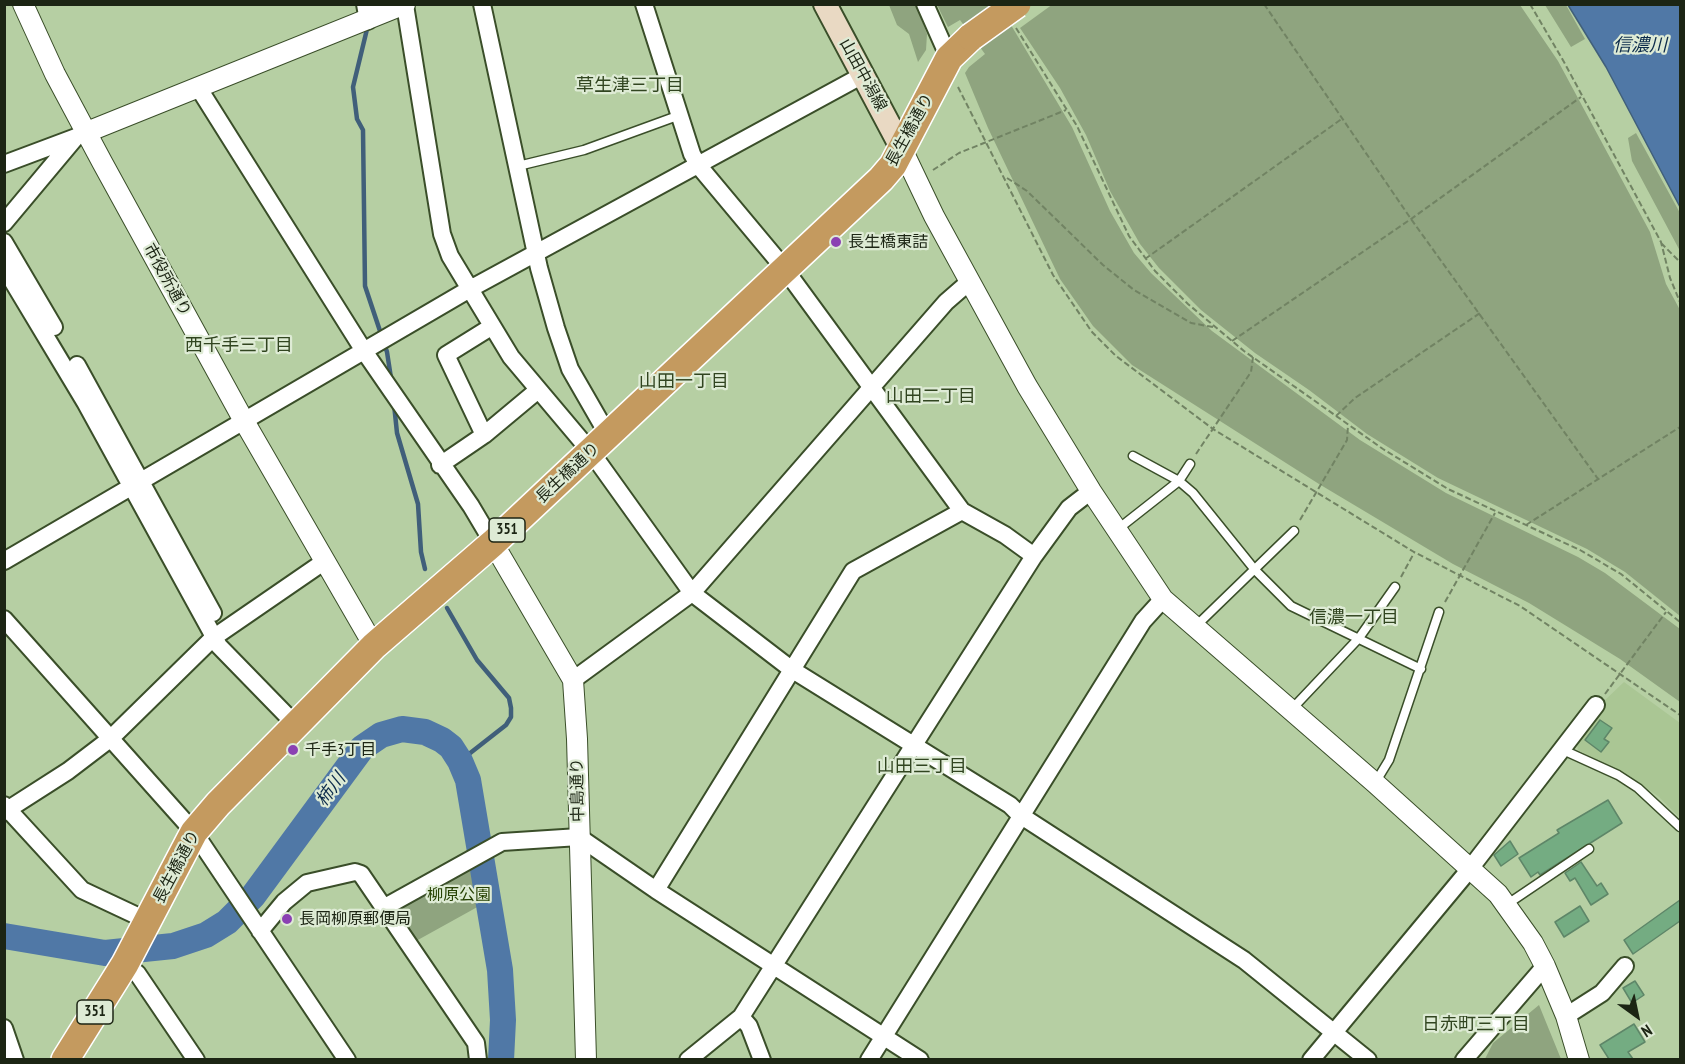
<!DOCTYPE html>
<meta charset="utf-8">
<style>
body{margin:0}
#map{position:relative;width:1685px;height:1064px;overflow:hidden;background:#b6cfa3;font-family:"PT Sans Narrow",sans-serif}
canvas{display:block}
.frame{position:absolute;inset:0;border:6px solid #1c2514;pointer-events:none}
.north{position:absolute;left:1607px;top:986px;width:60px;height:60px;-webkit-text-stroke:4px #deebd5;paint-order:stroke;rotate:147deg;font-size:16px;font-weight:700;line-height:24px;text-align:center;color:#1c2514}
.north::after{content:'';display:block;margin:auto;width:21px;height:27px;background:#1c2514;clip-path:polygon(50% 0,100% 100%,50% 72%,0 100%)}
</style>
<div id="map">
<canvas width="1685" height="1064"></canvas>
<div class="frame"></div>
<div class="north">N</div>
</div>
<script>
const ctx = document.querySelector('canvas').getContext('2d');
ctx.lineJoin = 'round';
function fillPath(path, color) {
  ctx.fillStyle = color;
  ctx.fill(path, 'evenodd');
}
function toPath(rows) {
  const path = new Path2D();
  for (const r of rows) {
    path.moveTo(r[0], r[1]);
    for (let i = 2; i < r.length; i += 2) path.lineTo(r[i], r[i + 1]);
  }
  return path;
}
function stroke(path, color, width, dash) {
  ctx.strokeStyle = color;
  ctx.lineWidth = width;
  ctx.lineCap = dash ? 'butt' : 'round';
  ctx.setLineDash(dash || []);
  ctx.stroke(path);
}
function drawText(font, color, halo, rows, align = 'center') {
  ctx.font = font + ' "PT Sans Narrow","Noto Sans JP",sans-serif';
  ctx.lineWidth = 4.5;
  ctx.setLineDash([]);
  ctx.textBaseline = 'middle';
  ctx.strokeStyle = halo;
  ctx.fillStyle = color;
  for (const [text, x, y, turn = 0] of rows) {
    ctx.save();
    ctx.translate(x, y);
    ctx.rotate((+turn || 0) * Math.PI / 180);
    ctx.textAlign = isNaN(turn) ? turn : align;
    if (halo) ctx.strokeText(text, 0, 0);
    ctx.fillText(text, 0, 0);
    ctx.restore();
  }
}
fillPath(toPath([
 [1624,682,1680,723,1680,818,1658,796,1625,774,1578,750,1577,745,1605,708,1604,701]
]), '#aac694');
fillPath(toPath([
 [1053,4,1520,5,1558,61,1650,232,1666,284,1680,310,1680,616,1625,572,1587,549,1438,478,1367,434,1309,390,1255,353,1201,310,1159,268,1140,244,1110,191,1086,135,1060,88,1020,28],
 [889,5,916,5,927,34,926,50,918,62,909,34,897,25],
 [937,5,999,5,1072,127,1110,211,1134,253,1151,273,1212,331,1360,440,1446,493,1578,557,1605,573,1680,629,1680,702,1620,659,1529,603,1453,564,1319,484,1132,365,1093,326,1060,279,988,128,965,73,969,67,985,54,960,20,948,27],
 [1545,5,1566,5,1585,39,1571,47],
 [1636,133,1680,213,1680,251,1632,161,1628,138],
 [474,863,481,905,416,941,396,910],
 [1539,1005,1561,1059,1485,1059,1493,1043]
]), '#8fa47f');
const water = toPath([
 [1568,5,1680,5,1680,207,1606,67,1568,5]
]);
fillPath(water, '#5078a6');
stroke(water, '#405f7a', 1.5);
stroke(toPath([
 [368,25,353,87,357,119,363,130,365,286,387,352,391,378],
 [394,404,397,433,418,504,421,552,425,569],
 [447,608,477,660,509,698,511,708,511,717,506,725,460,761]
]), '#405f7a', 4.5);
stroke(toPath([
 [4,936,105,953,173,946,206,935,227,922,253,896,362,748,381,735,402,729,425,732,442,740,451,747,460,761,468,780,500,970,503,1020,501,1060]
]), '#5078a6', 26);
const building = toPath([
 [1600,720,1612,728,1604,739,1609,742,1601,752,1585,740,1600,720],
 [1608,800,1622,823,1540,875,1538,872,1531,877,1519,858,1559,833,1557,830,1608,800],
 [1510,841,1518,854,1501,866,1494,855,1510,841],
 [1581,862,1597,886,1601,883,1608,894,1591,905,1575,878,1570,881,1565,873,1581,862],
 [1680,900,1680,921,1633,954,1624,940,1680,900],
 [1580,906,1589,921,1564,937,1555,922,1580,906],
 [1635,981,1644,995,1632,1003,1623,988,1635,981],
 [1634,1024,1645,1042,1628,1052,1633,1059,1609,1059,1600,1045,1634,1024]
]);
fillPath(building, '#74ac82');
stroke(building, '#5e8668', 1.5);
const service = toPath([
 [518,166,584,150,680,115],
 [1133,456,1179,481,1193,493,1255,570,1291,606,1421,669],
 [1118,529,1179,481,1190,464],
 [1196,626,1294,531],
 [1291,710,1359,638,1395,587],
 [1563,750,1618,775,1638,788,1680,827],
 [1375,783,1389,760,1439,612],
 [1506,905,1589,849]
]);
const minor = toPath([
 [365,4,368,21],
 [482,4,539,268,556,328,570,369,608,435],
 [644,4,692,154,698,165,784,268,962,511,1005,535,1034,556],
 [925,4,949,58],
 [405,5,442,234,450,256,511,357,591,452,692,593,791,669,1010,805,1020,815,1244,960,1368,1060],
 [198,87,364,351,471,506,493,543],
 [4,164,76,137],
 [4,223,76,137,87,132],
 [4,242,54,327],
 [4,267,85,402,219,646,295,724],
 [77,365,213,613],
 [484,435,446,355,491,327],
 [440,465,484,435,538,390],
 [4,561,468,290,863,75],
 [4,619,194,832,347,1060],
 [573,680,692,593,946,302,969,282],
 [4,805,82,890,148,921],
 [4,812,68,771,110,739,213,638,325,561],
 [656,890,853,571,962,511],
 [385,907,502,842,579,837,656,890,920,1060],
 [260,931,284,902,307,883,355,872,361,874,476,1043,478,1060],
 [137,973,196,1060],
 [1566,1016,1602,993,1625,966],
 [741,1017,749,1026,762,1060],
 [4,1028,15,1060],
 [688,1060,741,1017,1034,556,1069,508,1091,491],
 [869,1060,1143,621,1163,599],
 [1311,1060,1469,870,1596,705],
 [1464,1060,1545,966]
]);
const tertiary = toPath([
 [23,4,55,74,102,162,244,421,374,646],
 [87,132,405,4],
 [901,147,934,216,1027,386,1091,491,1163,599,1375,783,1498,894,1533,943,1545,966,1566,1016,1579,1060],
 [493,543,573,680,577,739,586,1060]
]);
const secondary = toPath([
 [825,4,901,147]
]);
const trunk = toPath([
 [65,1060,125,964,194,832,218,804,374,646,493,543,881,179,893,165,949,58,971,37]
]);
stroke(service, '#3a4e29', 11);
stroke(minor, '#3a4e29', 20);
stroke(tertiary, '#3a4e29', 22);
stroke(secondary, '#3a4e29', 26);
stroke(trunk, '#fff', 30);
stroke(toPath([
 [1264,4,1411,219,1598,479],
 [1530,4,1564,62,1661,242,1670,278,1680,302],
 [1016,28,1077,126,1129,236,1155,271,1188,304,1244,351,1383,449,1448,489,1580,550,1621,574,1680,622],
 [958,87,1053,275,1092,332,1116,356,1213,429,1414,552,1520,606,1680,715],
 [933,170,959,153,1066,110],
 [1007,178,1027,191,1103,265,1134,290,1191,323,1213,327],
 [1661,243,1680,262],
 [1145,259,1343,118],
 [1232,341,1411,219,1581,97],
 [1336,416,1355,398,1480,313],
 [1196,454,1251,372,1253,357],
 [1300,520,1347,440,1348,425],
 [1526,525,1680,427],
 [1401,577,1414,553],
 [1445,602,1495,513],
 [1605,694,1666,612]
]), '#718363', 2, [6, 3]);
stroke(service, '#fff', 8);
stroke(minor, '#fff', 16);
stroke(tertiary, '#fff', 20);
stroke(secondary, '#e9d9c3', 22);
stroke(trunk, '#c49a5f', 27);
const trunkBridge = toPath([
 [971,37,1017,4]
]);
stroke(trunkBridge, '#fff', 30, []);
stroke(trunkBridge, '#c49a5f', 27);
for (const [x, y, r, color] of [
 [836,242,6,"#8b41b3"],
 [293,750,6,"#8b41b3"],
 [287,919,6,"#8b41b3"]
]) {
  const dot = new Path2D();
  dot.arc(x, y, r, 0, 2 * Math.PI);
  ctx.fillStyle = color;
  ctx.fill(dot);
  stroke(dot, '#deebd5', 2);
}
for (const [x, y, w] of [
 [507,530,36],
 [95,1012,36]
]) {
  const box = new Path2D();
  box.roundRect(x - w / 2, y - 12, w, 24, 4.5);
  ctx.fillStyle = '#deebd5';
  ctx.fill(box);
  stroke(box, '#1c2514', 1.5);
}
drawText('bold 15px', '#1c2514', null, [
 ["351",507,530],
 ["351",95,1012]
]);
drawText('16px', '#1c2514', '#deebd5', [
 ["山田中潟線",863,75,61],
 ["長生橋通り",910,130,-61],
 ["市役所通り",167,280,61],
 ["長生橋通り",568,473,-43],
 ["中島通り",578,790,-91],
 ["長生橋通り",177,867,-62]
]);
drawText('16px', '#1c2514', '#deebd5', [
 ["長生橋東詰",848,242],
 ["千手3丁目",305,750],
 ["長岡柳原郵便局",299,919]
], 'left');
drawText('16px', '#264103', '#deebd5', [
 ["柳原公園",459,895]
]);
drawText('italic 18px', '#0c2b4b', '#deebd5', [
 ["信濃川",1640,46],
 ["柿川",331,790,-54]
]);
drawText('18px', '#314520', '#deebd5', [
 ["草生津三丁目",630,86],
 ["西千手三丁目",239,346],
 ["山田一丁目",684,382],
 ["山田二丁目",931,397],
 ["信濃一丁目",1354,618],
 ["山田三丁目",922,767],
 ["日赤町三丁目",1476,1025]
]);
</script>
